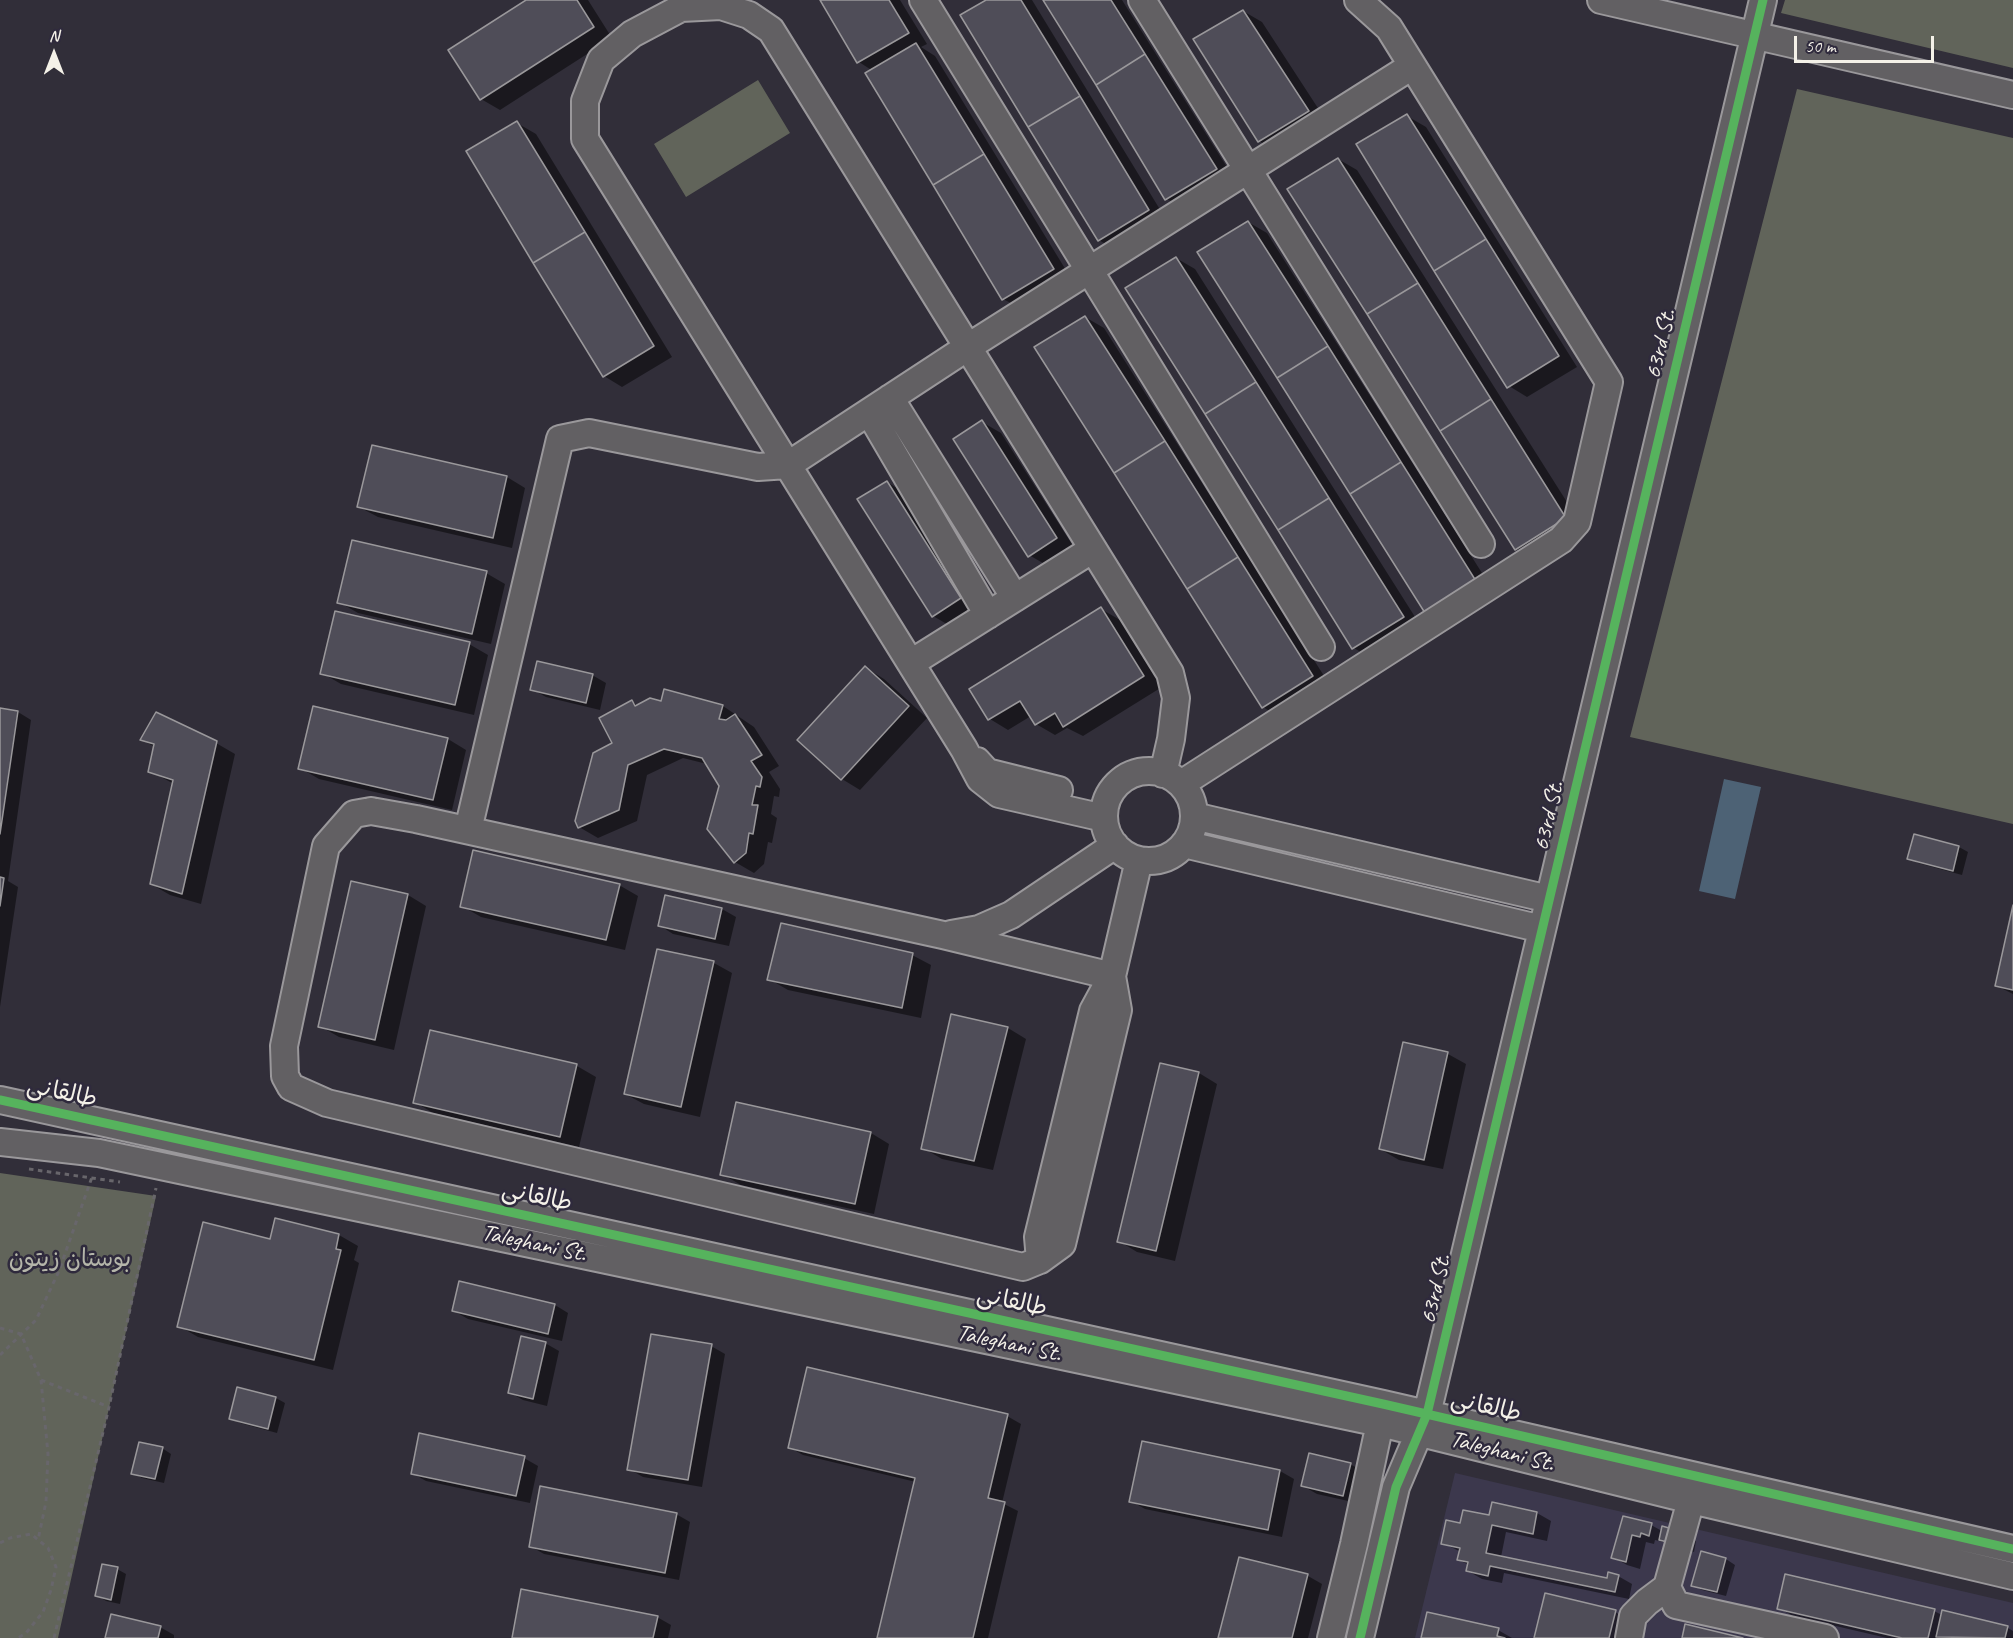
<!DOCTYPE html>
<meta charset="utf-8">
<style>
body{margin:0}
#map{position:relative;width:2013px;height:1638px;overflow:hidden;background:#312e39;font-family:Caveat,sans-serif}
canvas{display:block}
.north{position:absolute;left:24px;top:24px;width:60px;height:60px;-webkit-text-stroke:4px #2f2a3d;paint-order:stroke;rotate:0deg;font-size:16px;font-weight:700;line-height:24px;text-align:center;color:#f4f1e8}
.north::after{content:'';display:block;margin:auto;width:21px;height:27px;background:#f4f1e8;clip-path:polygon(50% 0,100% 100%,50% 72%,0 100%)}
.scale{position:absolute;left:1794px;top:36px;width:140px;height:27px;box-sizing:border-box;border:3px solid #f4f1e8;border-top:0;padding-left:8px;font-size:18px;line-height:21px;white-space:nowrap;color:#f4f1e8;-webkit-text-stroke:4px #2f2a3d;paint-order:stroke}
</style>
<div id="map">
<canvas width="2013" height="1638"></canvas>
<div class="north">N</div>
<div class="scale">50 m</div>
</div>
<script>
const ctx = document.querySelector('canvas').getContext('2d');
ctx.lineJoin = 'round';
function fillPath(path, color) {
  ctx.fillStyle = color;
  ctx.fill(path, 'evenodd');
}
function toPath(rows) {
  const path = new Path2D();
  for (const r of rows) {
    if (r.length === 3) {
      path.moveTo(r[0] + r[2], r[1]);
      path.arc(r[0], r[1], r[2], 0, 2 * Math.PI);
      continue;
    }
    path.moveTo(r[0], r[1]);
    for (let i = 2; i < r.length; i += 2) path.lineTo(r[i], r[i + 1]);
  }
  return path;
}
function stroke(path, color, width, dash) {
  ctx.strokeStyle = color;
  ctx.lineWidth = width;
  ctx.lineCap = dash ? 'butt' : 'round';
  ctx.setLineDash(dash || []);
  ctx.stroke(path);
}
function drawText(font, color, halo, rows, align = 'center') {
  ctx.font = font + ' Caveat,"Playpen Sans Arabic",sans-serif';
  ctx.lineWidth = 5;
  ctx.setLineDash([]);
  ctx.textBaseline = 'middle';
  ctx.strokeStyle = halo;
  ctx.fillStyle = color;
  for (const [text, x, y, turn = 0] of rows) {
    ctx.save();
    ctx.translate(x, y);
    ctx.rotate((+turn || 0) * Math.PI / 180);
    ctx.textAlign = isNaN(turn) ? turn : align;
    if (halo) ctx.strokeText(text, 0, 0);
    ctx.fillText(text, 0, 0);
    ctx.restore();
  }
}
fillPath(toPath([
 [1455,1473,2013,1603,2013,1638,1415,1638]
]), '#3c384d');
fillPath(toPath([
 [1785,0,2013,0,2013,68,1781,13],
 [758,80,790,133,686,197,654,144],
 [1797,89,2013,138,2013,824,1630,737],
 [0,1173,156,1196,58,1638,0,1638]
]), '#61645a');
fillPath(toPath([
 [1724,779,1761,787,1735,899,1699,891]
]), '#4d6275');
fillPath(toPath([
 [529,0,588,0,612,38,500,110,481,99],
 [821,0,900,0,927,44,921,47,935,56,1072,280,1022,309,1003,299,873,71,859,62],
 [989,0,1032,0,1167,221,1117,251,1099,240],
 [1044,0,1122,0,1235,180,1185,209,1167,199],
 [1243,11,1262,22,1327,122,1277,152,1259,141],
 [1407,116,1426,127,1577,367,1527,397,1509,386],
 [517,123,536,134,672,357,622,387,604,376],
 [1338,159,1357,170,1584,529,1535,560,1516,549],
 [1248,222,1267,233,1494,592,1445,623],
 [1176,258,1195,269,1422,628,1372,659,1354,648],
 [1085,317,1104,328,1331,687,1281,718,1263,707],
 [982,422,1001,433,1075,549,1048,566,1029,555],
 [507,477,525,488,512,548,378,517,359,507],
 [887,482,905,493,979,609,952,627,933,616],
 [486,573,505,584,491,644,358,613,339,602],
 [1101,609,1120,620,1162,687,1083,736,1067,728,1055,735,1036,724,1031,716,1008,730,990,719],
 [469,644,488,655,474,715,341,684,322,673],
 [866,668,884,679,927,718,860,790,842,779],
 [592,675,606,683,600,710,546,697,532,689],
 [632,702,639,706,662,703,723,706,754,727,779,766,769,772,780,789,779,797,774,796,771,814,777,818,772,843,768,842,764,864,754,873,735,862,721,786,707,764,683,758,647,775,637,821,598,838,579,827],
 [0,710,18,712,31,720,8,881,18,887,0,1007],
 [448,739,466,750,452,810,319,779,300,768],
 [142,740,216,743,235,754,201,904,170,895,151,884,174,784,150,771,155,747],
 [1959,847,1968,852,1962,875,1918,863,1909,858],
 [619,885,638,896,625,950,481,917,462,906],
 [408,895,426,906,394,1050,339,1037,320,1026],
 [666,897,722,909,736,917,729,946,673,934,659,925],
 [2013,912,2013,994,1997,986],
 [912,955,931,965,921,1018,788,990,769,979],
 [714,963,732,973,700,1117,644,1104,625,1094],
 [1008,1028,1026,1039,993,1170,942,1159,923,1148],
 [431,1032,577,1066,596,1077,579,1147,433,1113,415,1102],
 [1448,1054,1466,1064,1443,1169,1399,1160,1380,1149],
 [1161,1065,1199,1073,1217,1084,1175,1261,1137,1252,1119,1241],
 [871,1133,889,1144,874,1214,741,1185,722,1174],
 [339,1235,358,1246,354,1260,359,1263,333,1370,198,1337,179,1326,271,1240],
 [555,1305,568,1313,562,1341,468,1319,454,1311],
 [545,1343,559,1351,547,1406,523,1400,509,1392],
 [711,1346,725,1354,702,1487,643,1477,629,1469],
 [276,1398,285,1403,277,1433,240,1423,231,1418],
 [1007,1416,1021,1424,1002,1503,1018,1511,988,1638,879,1638,916,1482,803,1455,789,1447],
 [162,1448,171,1454,164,1483,142,1478,133,1473],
 [524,1458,538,1466,530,1503,426,1481,412,1473],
 [1350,1464,1364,1472,1357,1503,1317,1494,1303,1486],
 [1280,1471,1294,1479,1282,1537,1145,1509,1131,1501],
 [1537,1513,1551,1521,1547,1541,1506,1532,1501,1557,1608,1580,1618,1576,1632,1584,1629,1599,1504,1573,1502,1583,1482,1579,1468,1571,1469,1565,1459,1560,1461,1552,1443,1543,1461,1525,1490,1517],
 [676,1514,690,1522,679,1580,544,1554,530,1546],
 [1624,1518,1651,1525,1662,1531,1682,1533,1696,1541,1694,1552,1674,1547,1663,1540,1663,1542,1655,1540,1654,1544,1646,1542,1640,1569,1627,1565,1613,1557],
 [1702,1553,1726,1559,1735,1565,1726,1596,1702,1590,1693,1585],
 [1240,1559,1308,1576,1322,1584,1308,1638,1220,1638],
 [117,1569,126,1574,120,1604,106,1601,97,1595],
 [1779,1608,1934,1611,1942,1615,1943,1612,2008,1628,2013,1631,2013,1638,1887,1638,1793,1616],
 [1615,1612,1629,1620,1624,1638,1535,1638],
 [657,1617,671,1625,668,1638,513,1638],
 [160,1627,174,1635,174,1638,106,1638],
 [1498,1630,1512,1638,1422,1638]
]), '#0007');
const building = toPath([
 [526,0,577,0,594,27,480,100,448,50,526,0],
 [820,0,889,0,909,33,857,63,820,0],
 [986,0,1021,0,1080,96,1028,127,960,15,986,0],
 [1043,0,1111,0,1145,54,1096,85,1043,0],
 [1243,10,1309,111,1258,142,1193,39,1243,10],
 [916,43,984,154,933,185,865,73,916,43],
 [1145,54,1217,169,1165,200,1096,85,1145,54],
 [1080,96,1149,210,1098,241,1028,127,1080,96],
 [1407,114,1486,239,1434,271,1356,144,1407,114],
 [517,121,585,232,533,263,466,151,517,121],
 [984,154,1054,269,1002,300,933,185,984,154],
 [1338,158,1418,283,1367,314,1287,189,1338,158],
 [1248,221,1328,346,1277,378,1197,252,1248,221],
 [585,232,654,346,603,377,533,263,585,232],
 [1486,239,1559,356,1507,388,1434,271,1486,239],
 [1176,257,1256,382,1205,414,1125,288,1176,257],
 [1418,283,1491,399,1440,431,1367,314,1418,283],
 [1085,316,1165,441,1114,473,1034,347,1085,316],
 [1328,346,1401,462,1350,494,1277,378,1328,346],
 [1256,382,1329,498,1278,530,1205,414,1256,382],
 [1491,399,1566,518,1515,550,1440,431,1491,399],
 [982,420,1057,538,1028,557,953,439,982,420],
 [1165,441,1238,557,1187,589,1114,473,1165,441],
 [372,445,507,476,493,538,357,507,372,445],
 [1401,462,1476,581,1425,613,1350,494,1401,462],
 [887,481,961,598,932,617,857,499,887,481],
 [1329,498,1404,617,1352,649,1278,530,1329,498],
 [352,540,487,571,472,634,337,603,352,540],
 [1238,557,1313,676,1262,708,1187,589,1238,557],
 [1101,607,1144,676,1063,727,1055,713,1035,725,1020,701,988,720,969,689,1101,607],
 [335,611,470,642,455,705,320,674,335,611],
 [537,661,593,674,586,703,530,690,537,661],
 [865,666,909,706,841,780,797,740,865,666],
 [664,689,723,705,719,719,726,720,735,714,762,755,751,761,762,777,760,787,756,786,752,805,758,805,753,834,749,833,746,853,734,863,707,829,719,786,702,758,664,749,628,765,619,810,578,828,575,821,593,753,612,743,599,718,632,700,635,706,650,698,661,701,664,689],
 [313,706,448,738,433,800,298,769,313,706],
 [0,708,18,711,0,834,0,708],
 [156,712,217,741,182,894,150,884,173,780,148,772,154,744,140,740,156,712],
 [1914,834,1959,846,1953,871,1907,859,1914,834],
 [473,850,620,884,606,940,460,907,473,850],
 [0,877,4,878,0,906,0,877],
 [351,881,408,894,375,1040,318,1027,351,881],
 [665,895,722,908,715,939,658,926,665,895],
 [2013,905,2013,990,1995,986,2013,905],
 [781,923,913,953,902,1008,767,980,781,923],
 [657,949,714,961,681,1107,624,1094,657,949],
 [951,1014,1008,1027,974,1161,921,1149,951,1014],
 [430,1030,577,1064,560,1137,413,1103,430,1030],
 [1403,1042,1448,1052,1424,1160,1379,1149,1403,1042],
 [1160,1063,1199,1072,1156,1251,1117,1242,1160,1063],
 [736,1102,871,1132,855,1204,720,1175,736,1102],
 [275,1218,339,1234,336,1249,341,1250,314,1360,177,1327,203,1222,270,1239,275,1218],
 [459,1281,555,1304,548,1334,452,1311,459,1281],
 [651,1334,712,1344,688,1480,627,1470,651,1334],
 [521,1336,546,1342,533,1399,508,1393,521,1336],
 [807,1367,1008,1414,988,1498,1005,1502,973,1638,877,1638,915,1478,788,1448,807,1367],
 [237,1387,276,1397,268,1429,229,1419,237,1387],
 [419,1433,525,1456,516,1496,411,1474,419,1433],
 [1142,1441,1280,1470,1268,1530,1129,1502,1142,1441],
 [139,1442,163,1447,155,1479,131,1474,139,1442],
 [1309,1453,1351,1463,1343,1496,1301,1486,1309,1453],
 [540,1486,677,1513,665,1573,529,1547,540,1486],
 [1492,1502,1537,1512,1533,1534,1492,1525,1486,1553,1607,1578,1608,1572,1619,1575,1615,1592,1490,1566,1488,1576,1466,1571,1468,1562,1457,1560,1460,1548,1441,1544,1446,1520,1460,1523,1463,1510,1489,1515,1492,1502],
 [1623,1516,1652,1523,1649,1536,1641,1533,1640,1537,1632,1535,1626,1562,1611,1558,1623,1516],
 [1662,1526,1683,1532,1680,1545,1659,1540,1662,1526],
 [1701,1551,1726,1558,1717,1592,1691,1586,1701,1551],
 [1239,1557,1308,1574,1292,1638,1218,1638,1239,1557],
 [102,1564,118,1567,111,1600,95,1596,102,1564],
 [1785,1574,1935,1609,1928,1638,1902,1638,1777,1609,1785,1574],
 [521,1589,658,1616,653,1638,512,1638,521,1589],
 [1545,1593,1616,1610,1609,1638,1534,1638,1545,1593],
 [1942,1610,2008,1626,2005,1638,1936,1637,1942,1610],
 [1427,1612,1499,1628,1497,1636,1505,1638,1421,1638,1427,1612],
 [111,1614,161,1626,158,1638,105,1638,111,1614],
 [1685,1624,1743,1638,1682,1638,1685,1624]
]);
fillPath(building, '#4f4d58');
stroke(building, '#9a989b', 1.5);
const minor = toPath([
 [923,0,1321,647],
 [1142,0,1481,544],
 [1601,0,2013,95],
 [890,398,1015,598],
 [869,412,988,615],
 [911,663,1093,549],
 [977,761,987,772,1059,790],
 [1149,816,45],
 [1181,784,1561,540,1577,522,1609,382,1389,28,1358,0],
 [371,811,416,819,943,935,1112,976,1118,1010,1062,1244,1040,1260,1023,1267,327,1103,291,1087,285,1076,284,1046,326,846,354,814,371,811],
 [1194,816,1549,899],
 [1104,818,999,794,980,779,964,749,585,139,585,101,601,60,632,34,681,8,721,6,749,15,771,30,1170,673,1176,698,1171,739,1163,774],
 [468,830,560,439,589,433,758,467,788,465,968,347,1412,66],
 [1184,844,1542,929],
 [951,934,979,929,1011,915,1115,845],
 [0,1100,1383,1404,2013,1549],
 [0,1142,99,1153,1380,1423,1691,1500,2013,1576],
 [1040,1260,1038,1237,1093,1011,1112,976,1139,860],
 [1691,1500,1667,1587,1676,1605,1825,1638],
 [1331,1638,1354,1544,1380,1423],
 [1360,1638,1396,1487,1427,1414,1763,0],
 [1629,1638,1633,1616,1647,1602,1667,1587]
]);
stroke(minor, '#9a989b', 30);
stroke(toPath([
 [29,1169,120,1182],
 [0,1328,21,1334,41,1380,48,1454,46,1502,38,1540],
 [0,1355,36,1320,59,1271,92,1177],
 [41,1380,109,1407],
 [0,1543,10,1538,31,1534,48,1548,56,1567,51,1590,43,1612,26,1633,18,1638],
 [54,1638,109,1407,156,1188]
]), '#68666b', 3, [4.5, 4.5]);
stroke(minor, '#626063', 26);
stroke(toPath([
 [0,1100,1383,1404,2013,1549],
 [1360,1638,1396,1487,1427,1414,1763,0]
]), '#56b35d', 9);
drawText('24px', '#f4f1e8', '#2f2a3d', [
 ["63rd St.",1661,344,-77],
 ["63rd St.",1549,816,-77],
 ["طالقانی",62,1093,12],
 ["طالقانی",537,1197,12],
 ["Taleghani St.",534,1244,12],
 ["63rd St.",1436,1289,-77],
 ["طالقانی",1012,1302,12],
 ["Taleghani St.",1009,1344,12],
 ["طالقانی",1486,1407,13],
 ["Taleghani St.",1502,1452,14]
]);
drawText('24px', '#b5b6aa', '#2f2a3d', [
 ["بوستان زیتون",70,1260]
]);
</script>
